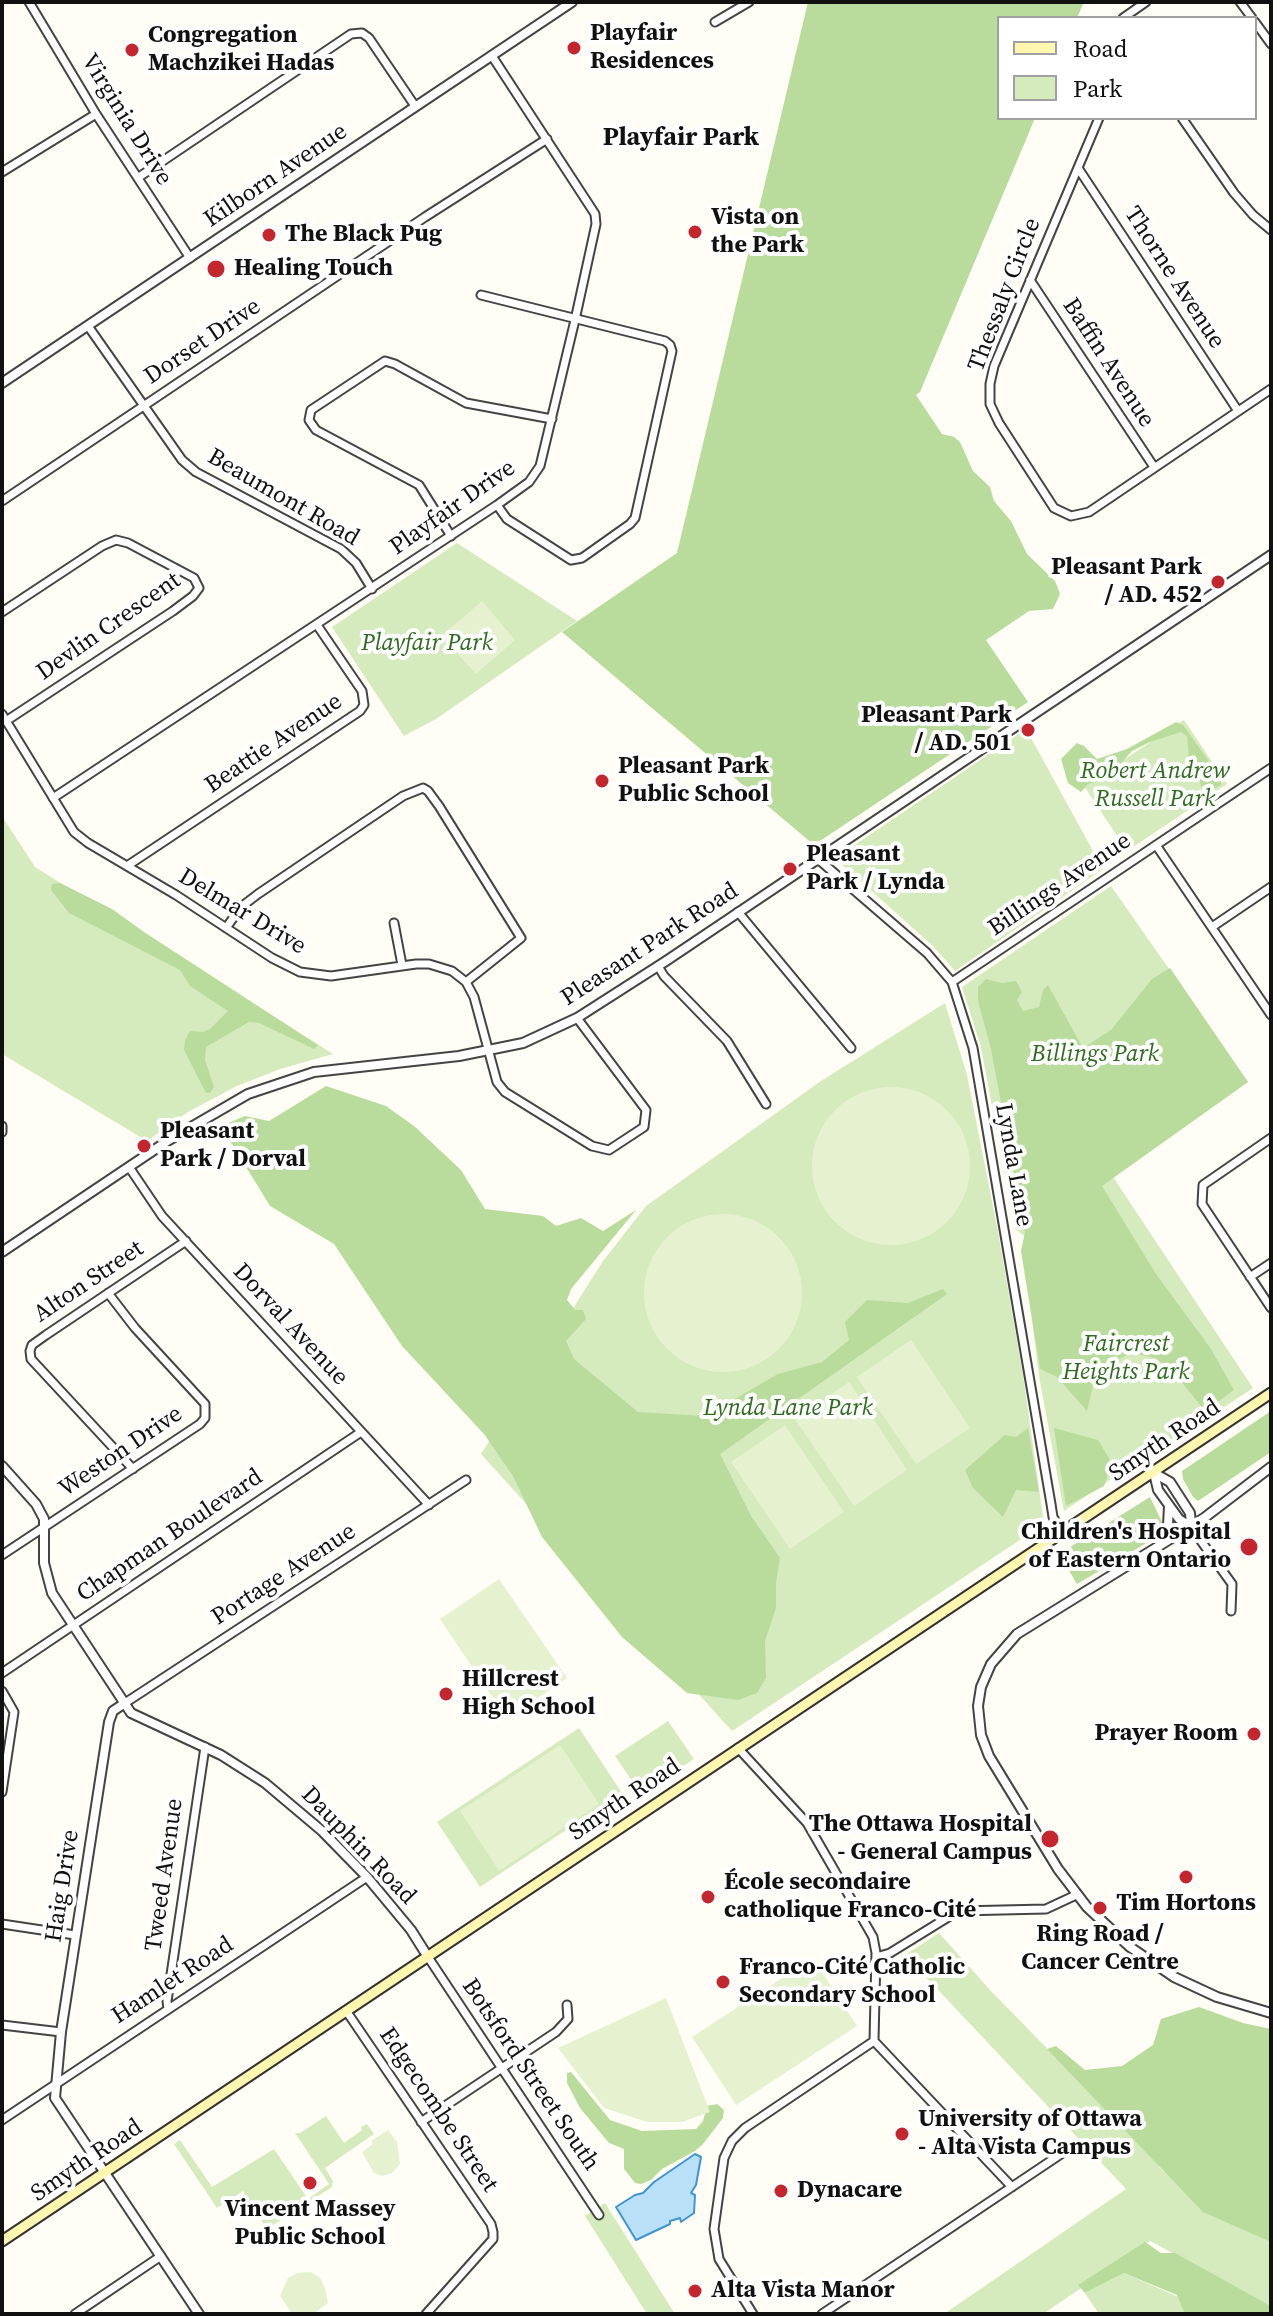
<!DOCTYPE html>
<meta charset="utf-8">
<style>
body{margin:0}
#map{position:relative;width:1273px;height:2316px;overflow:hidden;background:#fffdf5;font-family:"Source Serif 4",serif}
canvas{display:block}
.frame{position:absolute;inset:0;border:4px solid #111;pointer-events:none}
.legend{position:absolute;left:997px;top:16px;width:260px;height:104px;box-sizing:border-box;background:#fff;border:2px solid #a0a0a0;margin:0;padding:10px 14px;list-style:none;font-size:24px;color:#111}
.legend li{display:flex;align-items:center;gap:16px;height:40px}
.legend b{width:40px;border:2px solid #a0a0a0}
</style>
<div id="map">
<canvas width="1273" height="2316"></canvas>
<div class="frame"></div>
<ul class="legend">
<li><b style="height:10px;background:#fff6b0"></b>Road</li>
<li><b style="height:22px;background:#d5ebbd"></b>Park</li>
</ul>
</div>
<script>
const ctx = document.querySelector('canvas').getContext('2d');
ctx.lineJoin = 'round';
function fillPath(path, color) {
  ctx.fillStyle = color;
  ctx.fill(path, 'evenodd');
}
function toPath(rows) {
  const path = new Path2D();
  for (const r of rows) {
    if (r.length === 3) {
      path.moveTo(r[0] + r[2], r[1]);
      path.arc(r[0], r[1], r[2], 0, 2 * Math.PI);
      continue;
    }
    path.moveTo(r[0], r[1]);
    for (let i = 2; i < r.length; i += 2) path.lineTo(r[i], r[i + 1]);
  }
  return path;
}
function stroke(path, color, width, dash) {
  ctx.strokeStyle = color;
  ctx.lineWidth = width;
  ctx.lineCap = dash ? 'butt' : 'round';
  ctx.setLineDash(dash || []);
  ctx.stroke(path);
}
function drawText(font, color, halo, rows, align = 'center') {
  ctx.font = font + ' "Source Serif 4",serif';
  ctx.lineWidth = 8;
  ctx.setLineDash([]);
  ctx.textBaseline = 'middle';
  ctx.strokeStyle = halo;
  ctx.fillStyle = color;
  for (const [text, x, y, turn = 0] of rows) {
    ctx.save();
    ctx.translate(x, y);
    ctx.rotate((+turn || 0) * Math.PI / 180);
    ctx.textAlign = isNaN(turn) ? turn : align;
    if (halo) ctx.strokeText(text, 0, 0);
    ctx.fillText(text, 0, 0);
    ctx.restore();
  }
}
fillPath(toPath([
 [457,543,577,621,436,719,404,736,332,627],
 [1184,720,1227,784,1127,851,1084,786],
 [1026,729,1103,869,955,971,932,945,840,863,837,857],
 [2,816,35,867,333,1054,280,1069,237,1086,188,1112,147,1141,2,1054],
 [1111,886,1248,1082,1113,1177,1253,1388,1197,1425,1159,1447,1064,1511,1039,1376,1023,1246,1026,1237,1015,1229,981,1047,962,987],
 [945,1003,967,1075,998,1232,1023,1375,1044,1524,732,1731,481,1454,603,1261,646,1206,821,1081],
 [668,1721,694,1759,641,1794,615,1756],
 [579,1728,622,1793,480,1887,437,1822],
 [939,1933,991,1991,1159,2163,1159,2167,1201,2207,1271,2231,1271,2306,1150,2241,1043,2314,944,2314,1126,2189,905,1955],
 [326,2116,344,2143,362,2130,361,2127,367,2124,374,2134,325,2168,333,2181,332,2187,267,2229,243,2191,217,2208,174,2144,180,2140,212,2187,274,2149,308,2199,329,2184,295,2133,300,2133],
 [605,2203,675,2314,647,2314,585,2216],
 [1124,2273,1217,2314,1099,2314,1085,2293]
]), '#d5ebbd');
fillPath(toPath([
 [808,2,1083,4,1077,18,999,18,999,118,1035,118,920,392,916,395,942,434,954,437,960,442,973,471,990,487,994,501,1011,521,1027,554,1055,581,1060,594,1053,609,1029,611,986,640,1028,702,814,845,562,632,677,553],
 [1176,722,1183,725,1221,778,1221,785,1208,792,1202,789,1199,777,1190,769,1187,736,1181,732,1150,742,1132,751,1107,779,1088,784,1081,792,1068,783,1061,759,1077,743,1084,746,1097,759,1127,749],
 [60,883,112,909,144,932,318,1045,314,1049,259,1023,249,1022,206,1047,205,1060,214,1087,210,1093,206,1093,184,1050,185,1040,190,1031,203,1032,210,1029,228,1011,190,986,180,970,69,913,51,890,52,884],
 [1170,968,1248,1082,1102,1186,1156,1274,1211,1349,1234,1390,1205,1411,1175,1374,1156,1358,1132,1353,1110,1363,1093,1386,1087,1411,1057,1377,1040,1369,1021,1251,1025,1232,991,1049,978,1001,978,987,986,979,1002,983,1016,981,1022,992,1017,1000,1023,1011,1039,1007,1043,990,1048,985,1083,1048,1111,1030,1152,979],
 [326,1086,386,1106,414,1126,461,1170,485,1209,543,1216,556,1226,581,1218,603,1231,636,1210,571,1289,567,1300,575,1310,583,1310,586,1319,566,1341,574,1359,638,1412,705,1416,778,1374,822,1362,849,1340,845,1322,867,1300,908,1303,943,1289,947,1294,720,1454,751,1516,780,1558,776,1583,776,1608,765,1641,766,1678,757,1693,738,1700,687,1693,622,1637,542,1537,513,1476,484,1434,402,1346,334,1244,270,1206,221,1126,245,1116,269,1121],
 [1271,1411,1271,1452,1198,1501,1193,1497,1183,1479,1182,1471],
 [1028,1428,1039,1492,1016,1490,1003,1517,973,1488,965,1470,1005,1435,1016,1437],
 [1054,1428,1098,1440,1112,1463,1104,1486,1066,1506],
 [1150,1497,1162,1522,1155,1538,1077,1584,1065,1564,1067,1549],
 [1199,2007,1243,2023,1271,2029,1271,2242,1203,2212,1047,2049,1056,2046,1085,2070,1122,2066,1153,2045,1161,2019],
 [571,2072,610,2120,642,2131,696,2129,703,2121,707,2106,717,2104,724,2110,723,2118,703,2144,695,2151,662,2169,651,2180,641,2184,635,2183,624,2169,624,2149,609,2143,580,2108,567,2083,567,2073],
 [1145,2242,1161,2253,1175,2253,1271,2306,1271,2314,1185,2314,1177,2295,1124,2273,1085,2293,1078,2285]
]), '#b9dc9c');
fillPath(toPath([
 [482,601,515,640,476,674,441,636],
 [891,1166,79],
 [723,1293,79],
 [911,1340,970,1428,916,1464,857,1377],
 [849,1382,907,1470,854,1506,795,1419],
 [785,1425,844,1512,790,1549,731,1462],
 [499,1579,567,1678,507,1719,440,1619],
 [560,1745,599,1804,499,1871,460,1811],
 [813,1958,857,2026,736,2105,692,2037],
 [666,1998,710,2112,682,2122,647,2122,604,2108,558,2048],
 [388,2130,397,2142,400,2164,392,2173,382,2176,374,2173,362,2152,373,2144,371,2141],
 [311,2272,320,2278,325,2288,328,2303,313,2314,292,2314,280,2296,288,2278,297,2273]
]), '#e6f2cf');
const water = toPath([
 [695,2154,701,2157,696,2185,691,2193,695,2195,694,2213,681,2222,680,2218,670,2221,670,2224,636,2240,616,2207,635,2195,643,2193,654,2182,695,2154]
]);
fillPath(water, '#b9e0f7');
stroke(water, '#3f96cf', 2);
const minor = toPath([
 [29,2,96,114,190,258],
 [1240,2,1252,18],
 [1123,18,1146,2],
 [715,22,749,2],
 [1255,22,1271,44],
 [1099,118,994,366,990,384,990,404,999,423,1054,508,1071,516,1089,512,1271,389],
 [1182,118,1234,193,1253,215,1271,230],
 [1078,168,1238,411],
 [2,172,96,114],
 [139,177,351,34,362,33,369,38,415,106],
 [1030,280,1154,467],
 [481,295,665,341,670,345,672,351,635,518,630,524,582,558,571,560,507,519,497,505],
 [88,326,182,460,196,472,341,549,356,563,372,589],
 [2,501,425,217,547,139],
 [451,536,419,485,316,430,309,420,311,410,385,361,395,364,466,403,552,419],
 [2,612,102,546,116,540,128,543,194,578,199,588,193,596,173,611,6,721],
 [2,714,74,832,88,843,176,895,272,958,300,972,331,976,416,964,429,964,452,971,466,982,474,997,497,1082,505,1092,592,1146,609,1150,644,1127,646,1110,577,1018],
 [53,798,497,505,529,482,540,466,575,320,596,224,595,214,492,56],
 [1156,845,1271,1015],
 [818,859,927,953,952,982,973,1048,1051,1504,1053,1517,1063,1534],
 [127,866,360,711,364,705,362,691,317,625],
 [738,912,851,1048],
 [394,923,402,965],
 [1212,927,1271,887],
 [226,928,241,907,258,894,403,796,423,788,428,791,439,806,521,938,466,982],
 [658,966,664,976,727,1041,766,1104],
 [952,982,1271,768],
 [2,1126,2,1132],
 [1271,1138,1203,1185,1202,1204,1271,1308],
 [129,1167,162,1216,429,1505],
 [1250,1277,1271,1263],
 [133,1469,31,1359,30,1351,32,1345,46,1335,186,1241],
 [1191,1527,1232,1584,1231,1611],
 [2,1555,200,1424,205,1418,205,1404,135,1328,108,1293],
 [2,1673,361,1432],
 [2,1691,14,1712,2,1792],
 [125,1703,466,1480],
 [738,1748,807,1823,873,1937,876,1953,874,2041,1012,2187],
 [2,1924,75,1935],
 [428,1957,599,2215],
 [876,1957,890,1953,958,1911,1046,1909,1076,1895],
 [168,2009,167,2001,205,1747],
 [347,2012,491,2224,493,2232,493,2239,426,2314],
 [2,2025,61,2032],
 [2,2120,367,1877],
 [421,2122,556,2032,568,2019,567,2005],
 [75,2314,161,2256],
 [753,2314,719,2259,714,2229,724,2158,732,2141,745,2128,874,2041],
 [822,2314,1070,2148]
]);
const tertiary = toPath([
 [2,383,572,2],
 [2,1252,169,1140,248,1094,314,1072,459,1056,523,1043,577,1018,666,961,1271,555],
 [2,1466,36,1504,44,1519,44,1563,52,1593,131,1713,221,1755,265,1783,322,1831,367,1877,411,1930,428,1957],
 [1271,1467,1204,1518,1017,1634,991,1664,981,1687,978,1706,981,1735,989,1756,1058,1869,1087,1907,1130,1947,1174,1977,1217,1997,1271,2013],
 [1154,1473,1170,1482,1190,1513,1191,1527],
 [1154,1473,1158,1490,1179,1519,1191,1527],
 [1162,1544,1168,1525,1169,1506],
 [125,1703,113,1711,109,1722,61,2032,55,2098,199,2314]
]);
const secondary = toPath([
 [2,2241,1271,1393]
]);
stroke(minor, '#444', 11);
stroke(tertiary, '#444', 12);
stroke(secondary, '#333', 13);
stroke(minor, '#fff', 7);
stroke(tertiary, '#fff', 8);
stroke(secondary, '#fff6b0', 9);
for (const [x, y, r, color] of [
 [574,48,8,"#c4262e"],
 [132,50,8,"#c4262e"],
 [695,232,8,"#c4262e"],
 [269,235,8,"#c4262e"],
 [216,269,10,"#c4262e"],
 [1218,582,8,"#c4262e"],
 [1028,730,8,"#c4262e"],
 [602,781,8,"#c4262e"],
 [790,869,8,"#c4262e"],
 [144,1146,8,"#c4262e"],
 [1249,1547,10,"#c4262e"],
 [446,1694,8,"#c4262e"],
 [1254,1734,8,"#c4262e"],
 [1050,1839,10,"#c4262e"],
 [1186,1877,8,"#c4262e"],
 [708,1897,8,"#c4262e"],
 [1100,1908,8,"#c4262e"],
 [723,1982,8,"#c4262e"],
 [902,2134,8,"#c4262e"],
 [310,2183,8,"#c4262e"],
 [781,2191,8,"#c4262e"],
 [695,2291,8,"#c4262e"]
]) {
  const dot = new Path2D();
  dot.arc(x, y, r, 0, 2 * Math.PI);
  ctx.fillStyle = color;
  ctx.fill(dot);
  stroke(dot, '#fff', 3);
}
drawText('bold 24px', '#111', '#fff', [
 ["Playfair",590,34],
 ["Residences",590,62],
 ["Congregation",148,36],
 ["Machzikei Hadas",148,64],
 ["Vista on",711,218],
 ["the Park",711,246],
 ["The Black Pug",285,235],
 ["Healing Touch",234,269],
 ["Pleasant Park",1202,568,"right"],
 ["/ AD. 452",1202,596,"right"],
 ["Pleasant Park",1012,716,"right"],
 ["/ AD. 501",1012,744,"right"],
 ["Pleasant Park",618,767],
 ["Public School",618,795],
 ["Pleasant",806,855],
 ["Park / Lynda",806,883],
 ["Pleasant",160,1132],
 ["Park / Dorval",160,1160],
 ["Children's Hospital",1231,1533,"right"],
 ["of Eastern Ontario",1231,1561,"right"],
 ["Hillcrest",462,1680],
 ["High School",462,1708],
 ["Prayer Room",1238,1734,"right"],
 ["The Ottawa Hospital",1032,1825,"right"],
 ["- General Campus",1032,1853,"right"],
 ["École secondaire",724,1883],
 ["catholique Franco-Cité",724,1911],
 ["Tim Hortons",1186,1904,"center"],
 ["Ring Road /",1100,1935,"center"],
 ["Cancer Centre",1100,1963,"center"],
 ["Franco-Cité Catholic",739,1968],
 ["Secondary School",739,1996],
 ["University of Ottawa",918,2120],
 ["- Alta Vista Campus",918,2148],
 ["Dynacare",797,2191],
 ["Vincent Massey",310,2210,"center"],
 ["Public School",310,2238,"center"],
 ["Alta Vista Manor",711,2291]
], 'left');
drawText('24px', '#111', '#fff', [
 ["Virginia Drive",126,120,58],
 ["Kilborn Avenue",276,176,-34],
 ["Thorne Avenue",1174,278,57],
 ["Thessaly Circle",1005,295,-69],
 ["Dorset Drive",203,342,-34],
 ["Baffin Avenue",1108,363,57],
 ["Beaumont Road",283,498,30],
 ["Playfair Drive",453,508,-35],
 ["Devlin Crescent",109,627,-35],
 ["Beattie Avenue",274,744,-34],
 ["Billings Avenue",1060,885,-34],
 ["Delmar Drive",242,912,31],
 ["Pleasant Park Road",650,945,-33],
 ["Lynda Lane",1013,1165,80],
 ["Alton Street",89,1282,-34],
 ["Dorval Avenue",290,1325,47],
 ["Smyth Road",1165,1441,-34],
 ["Weston Drive",121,1452,-34],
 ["Chapman Boulevard",170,1536,-34],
 ["Portage Avenue",284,1575,-33],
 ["Smyth Road",625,1800,-34],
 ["Dauphin Road",358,1846,46],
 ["Tweed Avenue",165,1875,-82],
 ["Haig Drive",63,1886,-81],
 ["Hamlet Road",173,1981,-33],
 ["Botsford Street South",530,2075,56],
 ["Edgecombe Street",438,2110,56],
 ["Smyth Road",87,2161,-34]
]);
drawText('italic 24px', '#2f6b1f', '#fff', [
 ["Playfair Park",427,644],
 ["Robert Andrew",1155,772],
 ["Russell Park",1155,800],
 ["Billings Park",1095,1055],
 ["Faircrest",1126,1345],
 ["Heights Park",1126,1373],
 ["Lynda Lane Park",788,1409]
]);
drawText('bold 26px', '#111', '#fff', [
 ["Playfair Park",681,138]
]);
</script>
